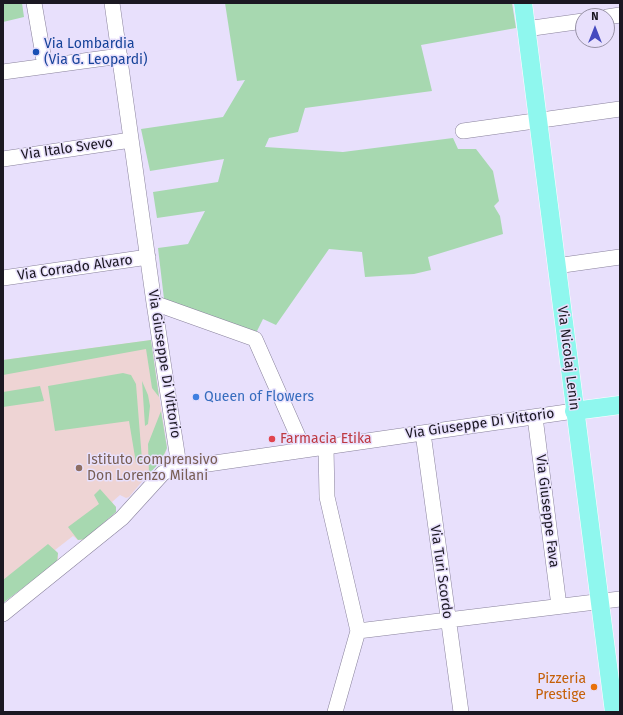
<!DOCTYPE html>
<style>
body{margin:0}
#map{position:relative;width:623px;height:715px;overflow:hidden;background:#e8e0fc;font-family:"Fira Sans",sans-serif}
canvas{display:block}
.frame{position:absolute;inset:0;border:4px solid #1b1822;pointer-events:none}
.north{position:absolute;left:575px;top:8px;width:40px;height:40px;box-sizing:border-box;background:#e8e0fc;border:1px solid #9690a5;border-radius:50%;rotate:0deg;font-size:11px;font-weight:700;line-height:16px;text-align:center;color:#1b1822}
.north::after{content:'';display:block;margin:auto;width:14px;height:18px;background:#454abf;clip-path:polygon(50% 0,100% 100%,50% 72%,0 100%)}
</style>
<div id="map">
<canvas width="623" height="715"></canvas>
<div class="frame"></div>
<div class="north">N</div>
</div>
<script>
const ctx = document.querySelector('canvas').getContext('2d');
ctx.lineJoin = 'round';
function fillPath(path, color) {
  ctx.fillStyle = color;
  ctx.fill(path, 'evenodd');
}
function toPath(rows) {
  const path = new Path2D();
  for (const r of rows) {
    path.moveTo(r[0], r[1]);
    for (let i = 2; i < r.length; i += 2) path.lineTo(r[i], r[i + 1]);
  }
  return path;
}
function stroke(path, color, width, dash) {
  ctx.strokeStyle = color;
  ctx.lineWidth = width;
  ctx.lineCap = dash ? 'butt' : 'round';
  ctx.setLineDash(dash || []);
  ctx.stroke(path);
}
function drawText(font, color, halo, rows, align = 'center') {
  ctx.font = font + ' "Fira Sans",sans-serif';
  ctx.lineWidth = 3;
  ctx.setLineDash([]);
  ctx.textBaseline = 'middle';
  ctx.strokeStyle = halo;
  ctx.fillStyle = color;
  for (const [text, x, y, turn = 0] of rows) {
    ctx.save();
    ctx.translate(x, y);
    ctx.rotate((+turn || 0) * Math.PI / 180);
    ctx.textAlign = isNaN(turn) ? turn : align;
    if (halo) ctx.strokeText(text, 0, 0);
    ctx.fillText(text, 0, 0);
    ctx.restore();
  }
}
fillPath(toPath([
 [151,340,167,448,165,454,129,497,126,498,120,495,112,502,116,507,116,512,82,540,78,540,73,536,55,550,58,553,58,559,3,603,3,360]
]), '#eed4d4');
fillPath(toPath([
 [3,3,22,3,24,17,3,22],
 [225,3,512,3,516,28,421,45,432,91,305,108,298,132,269,138,265,147,343,152,453,138,458,149,476,149,493,171,499,201,494,206,500,216,503,234,428,257,431,270,414,274,365,277,362,252,329,249,276,325,263,319,256,333,164,299,158,248,188,244,205,211,157,218,153,192,218,182,224,159,150,171,141,129,223,117,245,80,237,81],
 [151,340,159,397,152,388,146,349,3,375,3,360],
 [123,373,131,375,136,384,142,460,136,463,129,421,55,431,48,386],
 [142,381,148,395,150,406,148,424,145,426],
 [40,386,44,401,3,407,3,392],
 [161,411,167,448,161,461,149,474,148,444],
 [100,489,116,507,116,512,85,539,78,540,68,527,99,504,94,495],
 [48,544,58,553,57,562,3,603,3,580]
]), '#a7d8b0');
const minor = toPath([
 [34,3,45,66],
 [112,3,154,303,179,466,194,466,574,411],
 [607,17,620,15],
 [526,29,583,21],
 [3,72,120,56],
 [463,131,620,109],
 [3,159,131,140],
 [556,266,620,257],
 [3,278,148,257],
 [154,303,255,339,304,450],
 [535,417,559,606],
 [423,433,461,712],
 [326,447,327,497,358,631,335,712],
 [3,614,122,518,163,473,179,466],
 [358,631,620,599]
]);
const major = toPath([
 [523,3,614,712],
 [574,411,620,405]
]);
stroke(minor, '#89829c', 16);
stroke(major, '#fff', 19);
stroke(minor, '#fff', 15);
stroke(major, '#8ff7ee', 18);
for (const [x, y, r, color] of [
 [36,52,4,"#1a4fb4"],
 [196,397,4,"#3f7fe0"],
 [272,439,4,"#e0444e"],
 [79,468,4,"#8d6e63"],
 [594,687,4,"#e8710a"]
]) {
  const dot = new Path2D();
  dot.arc(x, y, r, 0, 2 * Math.PI);
  ctx.fillStyle = color;
  ctx.fill(dot);
  stroke(dot, '#e8e0fc', 1.5);
}
drawText('14px', '#164399', '#e8e0fc', [
 ["Via Lombardia",44,44],
 ["(Via G. Leopardi)",44,60]
], 'left');
drawText('14px', '#1b1822', '#e8e0fc', [
 ["Via Italo Svevo",67,149,-8],
 ["Via Corrado Alvaro",75,268,-8],
 ["Via Nicolaj Lenin",568,358,83],
 ["Via Giuseppe Di Vittorio",164,364,81],
 ["Via Giuseppe Di Vittorio",480,424,-8],
 ["Via Giuseppe Fava",547,511,83],
 ["Via Turi Scordo",441,572,82]
]);
drawText('14px', '#366cbe', '#e8e0fc', [
 ["Queen of Flowers",204,397]
], 'left');
drawText('14px', '#be3a42', '#e8e0fc', [
 ["Farmacia Etika",280,439]
], 'left');
drawText('14px', '#785e54', '#e8e0fc', [
 ["Istituto comprensivo",87,460],
 ["Don Lorenzo Milani",87,476]
], 'left');
drawText('14px', '#c56008', '#e8e0fc', [
 ["Pizzeria",586,679],
 ["Prestige",586,695]
], 'right');
</script>
